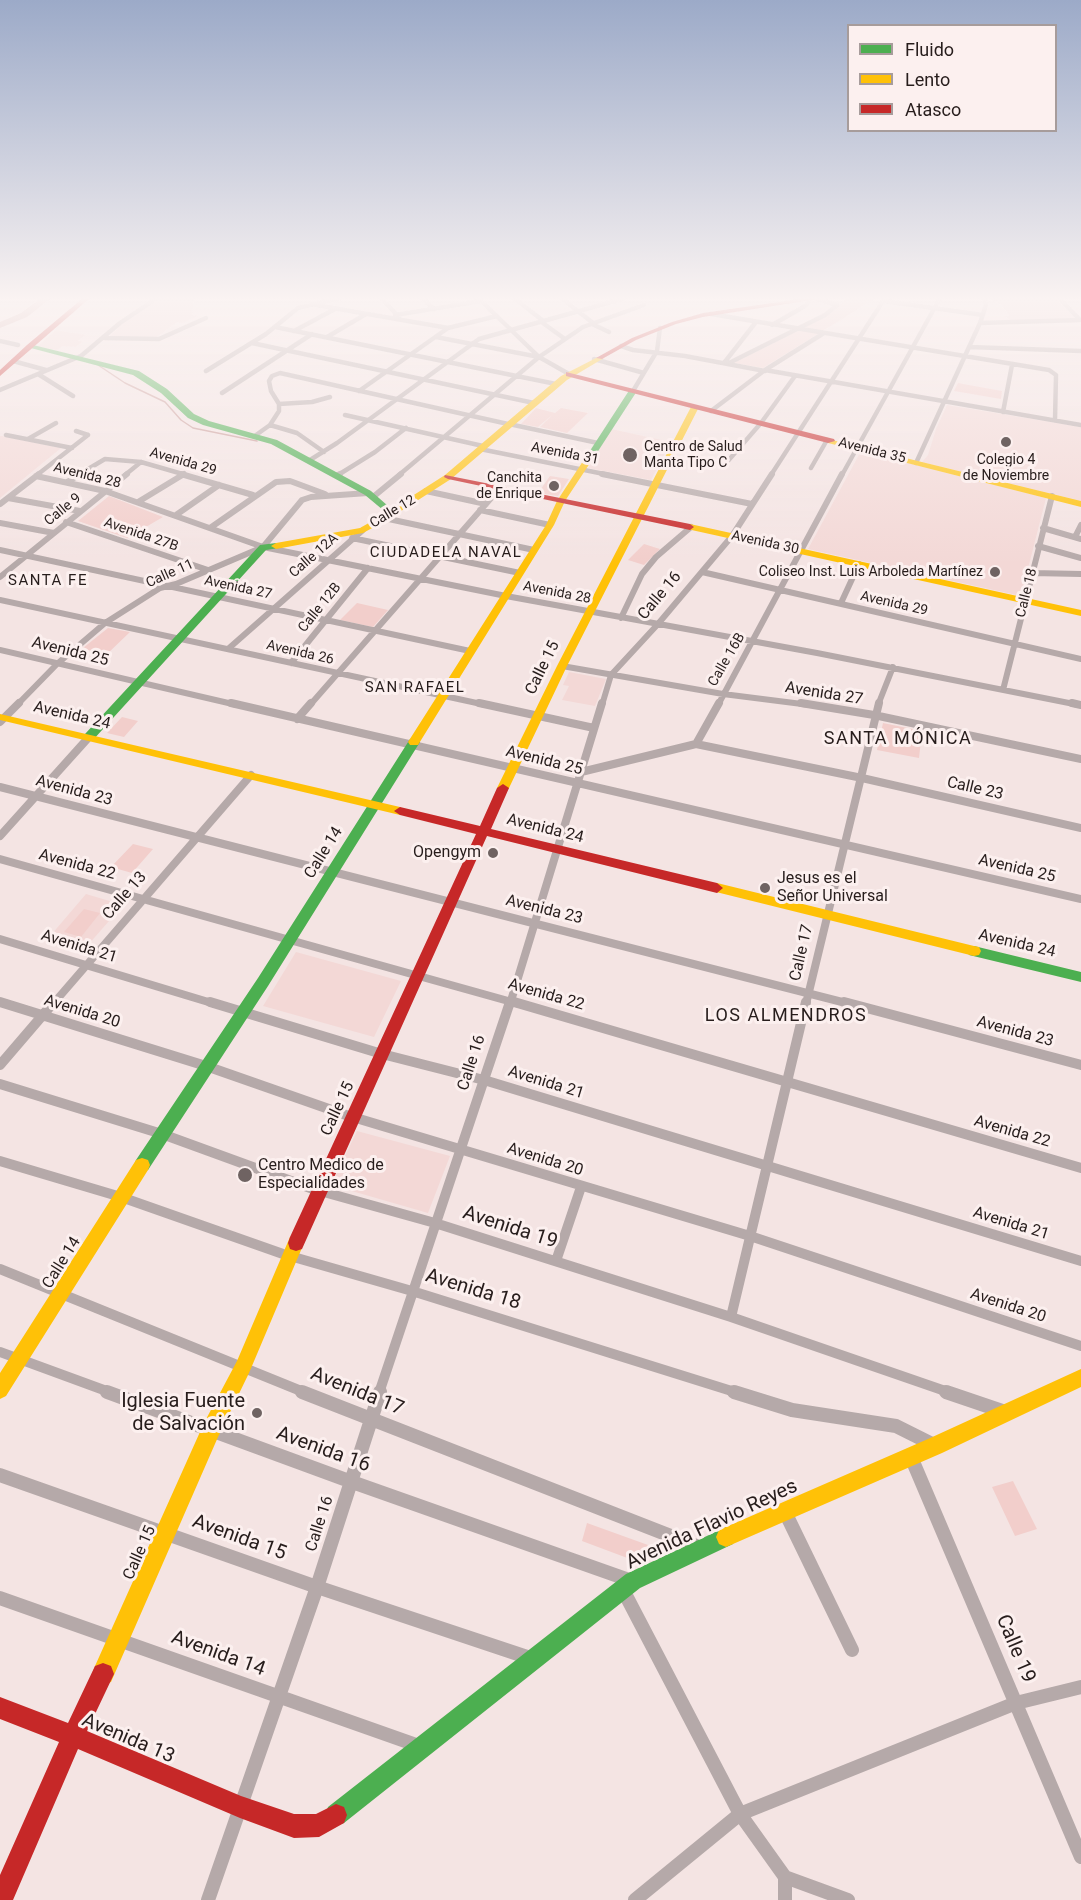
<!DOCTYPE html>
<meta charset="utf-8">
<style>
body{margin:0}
#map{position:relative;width:1081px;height:1900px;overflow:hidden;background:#f4e4e3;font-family:Roboto,sans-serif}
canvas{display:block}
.legend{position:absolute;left:847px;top:24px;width:210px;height:108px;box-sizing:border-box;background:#fcf0ef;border:2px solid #a79c9b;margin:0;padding:8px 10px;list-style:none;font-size:18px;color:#271d1c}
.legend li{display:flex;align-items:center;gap:12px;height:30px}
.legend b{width:30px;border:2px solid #a79c9b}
</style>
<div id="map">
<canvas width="1081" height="1900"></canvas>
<ul class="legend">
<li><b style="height:8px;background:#4caf50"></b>Fluido</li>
<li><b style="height:8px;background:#ffc107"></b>Lento</li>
<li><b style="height:8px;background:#c62828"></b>Atasco</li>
</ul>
</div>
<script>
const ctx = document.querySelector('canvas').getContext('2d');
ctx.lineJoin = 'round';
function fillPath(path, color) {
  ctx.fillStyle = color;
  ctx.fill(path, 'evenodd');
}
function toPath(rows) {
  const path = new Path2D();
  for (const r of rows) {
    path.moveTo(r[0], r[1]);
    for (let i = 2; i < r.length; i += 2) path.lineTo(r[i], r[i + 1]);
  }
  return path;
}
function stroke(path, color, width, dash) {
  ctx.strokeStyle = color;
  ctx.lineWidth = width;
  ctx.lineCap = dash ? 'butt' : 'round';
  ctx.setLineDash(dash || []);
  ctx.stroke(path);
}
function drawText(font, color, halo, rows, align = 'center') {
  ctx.font = font + ' Roboto,sans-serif';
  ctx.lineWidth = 6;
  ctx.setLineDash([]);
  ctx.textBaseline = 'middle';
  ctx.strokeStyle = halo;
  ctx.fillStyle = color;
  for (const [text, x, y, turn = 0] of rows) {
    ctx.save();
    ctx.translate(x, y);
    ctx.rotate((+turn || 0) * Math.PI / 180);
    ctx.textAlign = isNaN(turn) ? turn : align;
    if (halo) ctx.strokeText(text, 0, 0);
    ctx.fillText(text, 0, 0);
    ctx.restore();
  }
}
fillPath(toPath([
 [161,298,194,298,192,315,198,316,182,323,177,322,156,338,109,337,123,323],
 [990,298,1055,298,1076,319,1011,321,1005,316,1010,316,1001,305],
 [56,330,85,335,78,341,83,342,75,347,63,346,57,350,37,347],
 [947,405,1081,427,1081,501,922,462,928,455,936,429],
 [611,429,671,442,651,480,588,468],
 [0,436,2,436,61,448,0,498],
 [861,451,1046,498,1021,596,808,549],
 [569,672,606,679,595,706,562,700,569,686,563,685],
 [86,894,123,905,81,953,45,942],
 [296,952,401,981,374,1037,263,1006],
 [357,1131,450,1156,428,1213,331,1185]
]), '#f3d8d6');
fillPath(toPath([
 [848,298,876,298,763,368,734,363,827,316],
 [958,383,1002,391,1001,399,954,391],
 [536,408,555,413,561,408,588,413,567,433,540,427,552,415,538,427,521,424],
 [550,476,569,479,558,496,538,493],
 [109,496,163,517,127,538,78,521],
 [644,544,660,549,644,565,628,560],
 [357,603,388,610,373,627,340,620],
 [108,628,130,632,105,656,83,648],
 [122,717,138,721,124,737,107,733],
 [883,723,922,731,919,758,877,750],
 [133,844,153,849,132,873,111,867],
 [84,909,100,913,81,937,64,932],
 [1013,1481,1037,1529,1015,1536,992,1487],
 [587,1523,648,1545,650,1552,630,1559,582,1541]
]), '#f2cecb');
stroke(toPath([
 [98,365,125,383,165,402,181,420,193,428,257,441]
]), '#ca9b98', 1.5);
fillPath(toPath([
 [41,298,51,298,27,317,0,328,0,322,21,313,41,298]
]), '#ca9b98');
stroke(toPath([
 [381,298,399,317],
 [422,298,434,309],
 [478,298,539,357,569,374],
 [514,298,542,320],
 [561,298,593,323],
 [817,299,837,305],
 [883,301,983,315],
 [316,305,448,328],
 [711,314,1049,370,1056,375,1055,420],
 [395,315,481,301],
 [540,321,565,339],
 [980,323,1080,320,1059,298],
 [592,324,609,332],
 [772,325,805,306,809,301],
 [275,327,556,384],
 [294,331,335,309],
 [327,337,366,314],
 [436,337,539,357],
 [105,338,159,339,206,318],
 [0,341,18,345],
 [252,343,534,403],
 [621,346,633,350,685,356,765,371],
 [970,347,1081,351],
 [594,359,644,373],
 [13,361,46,370],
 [724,363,756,322],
 [729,363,825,315,837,305],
 [765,370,1081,425],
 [206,371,266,334,298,308,340,298],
 [38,374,73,396],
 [0,390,81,356,120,323,157,298],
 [359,391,448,328,497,316],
 [633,391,657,351,660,328],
 [222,393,312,334],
 [279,404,312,402,330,397],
 [711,411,765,370,824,333],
 [1003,412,1012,365],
 [345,415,483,446],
 [509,424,598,443],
 [270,425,297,433,324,452],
 [76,431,88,435],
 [6,435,72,448],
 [256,435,270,425,279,411,279,404,271,391,269,381,272,376,280,373,508,424],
 [28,439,56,423],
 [480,449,609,475],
 [310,460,337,443,479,339,622,299],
 [727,462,761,423,795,376],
 [916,463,980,323,986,305,984,298],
 [811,468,827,440],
 [37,475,88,435],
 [78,475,105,459,141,462,186,475],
 [125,475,141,462],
 [182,475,184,474],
 [338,475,375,452,406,428],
 [399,475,539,357,583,327,644,305],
 [771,475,885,298],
 [842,475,940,298]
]), '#b5a9a9', 4.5);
stroke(toPath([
 [181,474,253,495],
 [602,474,752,504],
 [338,475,340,474],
 [36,476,105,491,263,547,506,596,817,653,1079,705],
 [67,482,81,474],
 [426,491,486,504],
 [373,497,401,474],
 [8,498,80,511],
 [138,502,184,474],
 [0,504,39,474],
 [480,510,550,525],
 [176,515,219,485],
 [384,518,534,550],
 [66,522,208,570],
 [0,523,54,533],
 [210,528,276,482,290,481,325,494],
 [1043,528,1081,539],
 [1075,537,1081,525],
 [352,538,520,573],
 [1038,546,1081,558],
 [0,550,470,651],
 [702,572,1081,659],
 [1032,573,1081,574],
 [0,577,127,474],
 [0,600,486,705],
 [841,603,859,564],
 [621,618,642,574,656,557,691,527],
 [228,649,363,530],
 [0,650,237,705],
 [291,663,368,568],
 [562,666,723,694,810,705],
 [1003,690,1052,496],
 [17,705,57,664,105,623,160,588,176,584,263,547,302,500,311,497,368,493],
 [310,705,499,489],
 [602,705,611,675,658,624,732,536,772,474],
 [718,705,842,474],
 [878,705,893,667]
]), '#b5a9a9', 6);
stroke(toPath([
 [231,703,1081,899],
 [479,703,594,728],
 [801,703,874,715,1081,759],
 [1072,703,1081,705],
 [297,719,311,703],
 [0,722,19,703],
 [696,744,719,703],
 [581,772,696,744,862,778,1081,828],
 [0,787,850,1004],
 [0,836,89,737],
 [0,859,519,1004],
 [0,939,215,1004],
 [0,1002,5,1004],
 [53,1004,251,775],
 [510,1004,602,703],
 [806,1004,879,703]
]), '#b5a9a9', 8);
stroke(toPath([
 [0,1002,206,1066,346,1115,750,1236,1081,1346],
 [210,1002,382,1054,484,1080,1081,1261],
 [514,1002,1081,1168],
 [844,1002,1081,1065],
 [0,1065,54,1002],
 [0,1084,162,1134,313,1189,435,1223,731,1317,951,1393],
 [0,1161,121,1197,283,1254,412,1291,738,1393],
 [556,1261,581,1187],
 [0,1269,306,1393],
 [731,1317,806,1002],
 [0,1352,112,1393],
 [379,1393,510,1002]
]), '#b5a9a9', 10);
stroke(toPath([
 [107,1392,352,1482,632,1581],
 [302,1392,699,1547],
 [734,1392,792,1410,896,1426,934,1445],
 [946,1392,1005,1412],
 [911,1457,1081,1857],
 [0,1475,317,1587,533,1659],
 [785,1512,852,1650],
 [622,1588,740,1814,785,1877,848,1900],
 [0,1598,422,1747],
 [785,1877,785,1900],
 [208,1900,317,1587,380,1392],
 [635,1900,740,1814,1016,1703,1081,1687]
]), '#b5a9a9', 14);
fillPath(toPath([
 [29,344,139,371,167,389,194,414,209,421,277,440,371,491,396,513,389,515,365,495,271,444,203,425,188,418,161,393,133,375,27,347,29,344],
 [630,389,637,391,591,462,585,462,584,460,630,389],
 [276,543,279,544,279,548,266,550,93,740,85,740,85,734,260,545,276,543],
 [414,738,420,742,268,986,148,1170,142,1172,136,1170,134,1165,136,1160,258,978,410,739,414,738],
 [974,946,1081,972,1081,982,969,955,967,951,969,947,974,946],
 [726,1527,733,1530,736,1537,733,1544,640,1588,344,1823,336,1826,328,1823,325,1815,328,1807,626,1574,726,1527]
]), '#4caf50');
fillPath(toPath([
 [598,357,604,358,567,380,451,479,387,520,363,533,276,549,271,546,276,543,360,528,381,516,445,475,561,376,598,357],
 [692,405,699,407,567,666,509,788,507,791,499,791,497,788,557,666,692,405],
 [828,439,1081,501,1081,507,828,443,828,439],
 [585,458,592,460,565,501,554,525,418,745,410,745,408,742,546,525,557,501,585,458],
 [690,524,1081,610,1081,616,687,529,686,527,690,524],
 [0,714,400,807,406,811,400,815,0,720,0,714],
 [717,883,974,946,979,947,981,951,979,955,974,956,712,891,711,888,712,885,717,883],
 [142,1158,148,1160,150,1165,148,1170,6,1396,0,1399,0,1373,136,1160,142,1158],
 [296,1235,302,1237,304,1243,249,1373,218,1437,111,1682,103,1685,95,1682,92,1674,95,1666,204,1423,237,1361,290,1237,296,1235],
 [1081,1369,1081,1387,942,1453,733,1544,726,1547,719,1544,716,1537,719,1530,928,1439,1081,1369]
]), '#ffc107');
fillPath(toPath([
 [83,298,90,298,0,376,0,370,27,345,83,298],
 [806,298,825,298,703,317,676,324,636,340,602,359,596,358,632,338,672,322,703,313,806,298],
 [566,372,834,439,835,441,828,443,566,376,566,372],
 [445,475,690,524,694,527,690,530,448,479,444,477,445,475],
 [503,784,509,788,491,829,717,883,723,888,717,893,487,836,302,1249,296,1251,290,1249,288,1243,290,1237,476,834,400,815,394,811,400,807,480,826,497,788,503,784],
 [103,1663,111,1666,114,1674,87,1731,241,1796,294,1814,316,1814,336,1804,344,1807,347,1815,344,1823,319,1837,294,1838,240,1818,78,1749,13,1900,0,1900,0,1875,59,1742,0,1719,0,1697,68,1723,95,1666,103,1663]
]), '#c62828');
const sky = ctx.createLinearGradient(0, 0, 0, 564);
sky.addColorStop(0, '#9caac8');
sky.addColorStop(0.53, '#faf3f2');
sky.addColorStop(1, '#faf3f200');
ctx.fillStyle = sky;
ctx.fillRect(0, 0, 1081, 564);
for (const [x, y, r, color] of [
 [1006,442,6,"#6f6362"],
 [630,455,8,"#6f6362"],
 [554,486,6,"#6f6362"],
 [995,572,6,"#6f6362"],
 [493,853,6,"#6f6362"],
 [765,888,6,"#6f6362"],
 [245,1175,8,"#6f6362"],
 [257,1413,6,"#6f6362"]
]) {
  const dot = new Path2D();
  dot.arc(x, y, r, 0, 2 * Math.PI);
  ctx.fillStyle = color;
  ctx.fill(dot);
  stroke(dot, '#fcf0ef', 2);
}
drawText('14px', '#271d1c', '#fcf0ef', [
 ["Centro de Salud",644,447,"left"],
 ["Manta Tipo C",644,463,"left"],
 ["Colegio 4",1006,460,"center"],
 ["de Noviembre",1006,476,"center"],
 ["Canchita",542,478],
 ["de Enrique",542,494],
 ["Coliseo Inst. Luis Arboleda Martínez",983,572]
], 'right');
drawText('14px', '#271d1c', '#fcf0ef', [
 ["Avenida 35",872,451,14],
 ["Avenida 31",565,454,11],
 ["Avenida 29",183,462,16],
 ["Avenida 28",87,476,14],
 ["Calle 9",63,510,-39],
 ["Calle 12",393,512,-31],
 ["Avenida 27B",141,535,19],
 ["Avenida 30",765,543,12],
 ["Calle 12A",314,556,-41],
 ["Calle 11",170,574,-24],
 ["Avenida 27",238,588,12],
 ["Avenida 28",557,593,11],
 ["Calle 18",1027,593,-76],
 ["Avenida 29",894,604,13],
 ["Calle 12B",320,608,-51],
 ["Avenida 26",300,653,13],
 ["Calle 16B",727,660,-60]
]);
ctx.letterSpacing = '1.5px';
drawText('15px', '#271d1c', '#fcf0ef', [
 ["CIUDADELA NAVAL",446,553],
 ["SANTA FE",48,581],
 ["SAN RAFAEL",415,688]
]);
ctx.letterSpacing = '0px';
drawText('16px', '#271d1c', '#fcf0ef', [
 ["Calle 16",660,596,-50],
 ["Avenida 25",70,652,14],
 ["Calle 15",543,668,-64],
 ["Avenida 27",824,694,9],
 ["Avenida 24",72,716,13],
 ["Avenida 25",544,761,14],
 ["Calle 23",975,789,13],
 ["Avenida 23",74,791,15],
 ["Avenida 24",545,829,14],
 ["Calle 14",324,853,-58],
 ["Avenida 22",77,865,15],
 ["Avenida 25",1017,869,13],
 ["Calle 13",125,896,-49],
 ["Avenida 23",544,910,14],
 ["Avenida 24",1017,944,13],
 ["Avenida 21",79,947,17],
 ["Calle 17",802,953,-77],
 ["Avenida 22",546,995,16],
 ["Avenida 20",82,1012,17],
 ["Avenida 23",1015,1032,15],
 ["Calle 16",472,1063,-72],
 ["Avenida 21",546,1083,17],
 ["Calle 15",338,1109,-65],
 ["Avenida 22",1012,1132,16],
 ["Avenida 20",545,1160,17],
 ["Avenida 21",1011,1224,17],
 ["Calle 14",62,1263,-58],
 ["Avenida 20",1008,1306,18],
 ["Calle 16",320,1524,-72],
 ["Calle 15",140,1553,-66]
]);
drawText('16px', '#271d1c', '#fcf0ef', [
 ["Opengym",481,853,"right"],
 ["Jesus es el",777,879],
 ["Señor Universal",777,897],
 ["Centro Medico de",258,1166],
 ["Especialidades",258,1184]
], 'left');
ctx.letterSpacing = '1.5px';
drawText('18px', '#271d1c', '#fcf0ef', [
 ["SANTA MÓNICA",898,739],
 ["LOS ALMENDROS",786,1016]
]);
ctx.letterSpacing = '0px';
drawText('20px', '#271d1c', '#fcf0ef', [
 ["Avenida 19",510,1228,18],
 ["Avenida 18",473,1290,17],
 ["Avenida 17",357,1392,22],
 ["Avenida 16",323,1450,20],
 ["Avenida Flavio Reyes",712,1525,-25],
 ["Avenida 15",239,1538,20],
 ["Calle 19",1015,1649,67],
 ["Avenida 14",218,1654,20],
 ["Avenida 13",128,1739,23]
]);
drawText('20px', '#271d1c', '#fcf0ef', [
 ["Iglesia Fuente",245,1402],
 ["de Salvación",245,1425]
], 'right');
</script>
